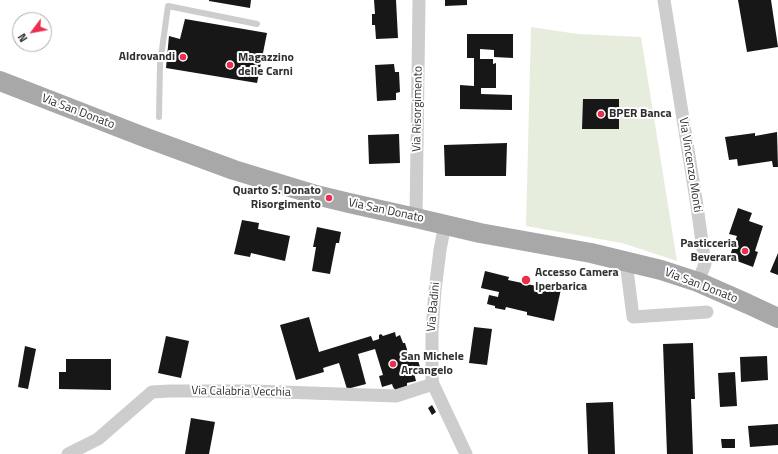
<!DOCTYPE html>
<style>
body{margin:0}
#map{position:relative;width:778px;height:454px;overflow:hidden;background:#fff;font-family:"Titillium Web",sans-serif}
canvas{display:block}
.north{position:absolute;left:12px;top:12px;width:40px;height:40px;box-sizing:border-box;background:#fff;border:1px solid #acacac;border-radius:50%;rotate:238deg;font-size:11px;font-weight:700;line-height:16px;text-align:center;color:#303030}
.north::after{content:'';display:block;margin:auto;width:14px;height:18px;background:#ea2e4d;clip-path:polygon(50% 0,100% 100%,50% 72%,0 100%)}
</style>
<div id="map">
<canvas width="778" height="454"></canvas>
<div class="north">N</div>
</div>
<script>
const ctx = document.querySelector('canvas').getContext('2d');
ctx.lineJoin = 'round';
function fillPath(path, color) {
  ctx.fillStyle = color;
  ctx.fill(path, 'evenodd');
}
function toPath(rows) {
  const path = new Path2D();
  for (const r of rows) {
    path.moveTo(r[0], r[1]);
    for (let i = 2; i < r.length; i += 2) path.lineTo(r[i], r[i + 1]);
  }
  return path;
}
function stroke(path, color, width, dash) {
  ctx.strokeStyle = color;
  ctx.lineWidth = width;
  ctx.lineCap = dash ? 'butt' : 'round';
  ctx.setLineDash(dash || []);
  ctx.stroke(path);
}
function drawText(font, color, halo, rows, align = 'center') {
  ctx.font = font + ' "Titillium Web",sans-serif';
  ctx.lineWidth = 4;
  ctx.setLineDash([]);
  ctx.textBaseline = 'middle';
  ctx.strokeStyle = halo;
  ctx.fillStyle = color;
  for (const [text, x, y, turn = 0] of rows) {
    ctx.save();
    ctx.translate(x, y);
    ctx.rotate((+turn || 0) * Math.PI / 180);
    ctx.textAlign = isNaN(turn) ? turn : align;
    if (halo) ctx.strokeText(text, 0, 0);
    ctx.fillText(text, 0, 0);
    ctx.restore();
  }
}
fillPath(toPath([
 [531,27,578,34,641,37,677,261,622,243,526,226]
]), '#e7eddd');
fillPath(toPath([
 [209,0,251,0,250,8,209,1],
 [374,0,396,0,398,38,376,39,375,25,372,25,372,14,375,14],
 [445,0,467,0,467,5,445,6],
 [738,0,771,0,778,47,747,52],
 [185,19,267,33,257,83,166,68,169,36,180,39],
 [467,34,513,34,513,58,494,57,494,50,480,49,480,59,493,59,493,64,496,63,496,88,481,88,481,94,512,95,512,110,460,109,460,85,474,86,474,58,467,58],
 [394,64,395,72,399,72,400,92,396,93,396,100,377,101,375,65],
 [583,99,619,99,619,129,582,129],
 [777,132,778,167,773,167,772,161,738,166,737,159,729,160,725,137,755,133,755,136],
 [399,134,400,163,369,164,368,135],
 [507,143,506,176,445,176,444,145],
 [738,208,752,213,749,221,763,226,755,251,758,252,753,267,729,258,737,236,729,234],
 [242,220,259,223,258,229,290,236,285,261,251,253,250,257,234,254],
 [317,227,341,232,339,243,336,243,330,274,312,271,316,247,313,247],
 [778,253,778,275,770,272],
 [485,271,509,277,508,280,541,287,542,285,561,289,554,321,527,315,527,312,506,307,505,310,495,308,495,306,487,304,489,295,498,297,499,292,481,288],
 [309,317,319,352,371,336,373,341,379,339,379,335,381,334,383,336,395,332,396,337,400,335,403,343,405,343,410,359,417,357,420,367,413,369,416,381,407,383,407,386,396,391,393,387,392,384,382,387,379,376,383,375,375,349,358,354,366,384,347,389,339,363,323,368,324,372,296,380,280,325],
 [474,327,492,329,487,365,469,363],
 [166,336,189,341,181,378,158,373],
 [693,343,695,399,691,399,693,454,667,454,663,344],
 [25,346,36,349,28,389,18,387],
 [767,356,768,380,741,382,740,357],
 [66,359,111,359,111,390,59,389,59,372,66,372],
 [735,372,737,406,720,407,718,373],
 [613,402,615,454,588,454,586,403],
 [432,405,436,412,432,415,428,408],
 [191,418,215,422,209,454,185,454],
 [778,424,778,445,750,447,748,426],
 [721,439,735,439,735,448,722,448]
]), '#171717');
stroke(toPath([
 [159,117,160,64,168,6,257,24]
]), '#cdcdcd', 6);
stroke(toPath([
 [664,0,697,206,705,264,698,282],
 [416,218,419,0],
 [445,224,440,250,435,290,432,331,432,378,433,384,466,454],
 [626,262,633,317,707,312],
 [68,454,98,439,152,392,170,391,253,391,396,396,433,384]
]), '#cdcdcd', 13);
stroke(toPath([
 [0,81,144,137,234,170,316,195,349,203,416,218,480,233,591,253,661,270,698,282,748,304,778,318]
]), '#a8a8a8', 20);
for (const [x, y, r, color] of [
 [183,57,4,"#ea2e4d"],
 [230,65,4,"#ea2e4d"],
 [601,114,4,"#ea2e4d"],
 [329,198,4,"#ea2e4d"],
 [745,251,4,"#ea2e4d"],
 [526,280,5,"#ea2e4d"],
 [393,364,4,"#ea2e4d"]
]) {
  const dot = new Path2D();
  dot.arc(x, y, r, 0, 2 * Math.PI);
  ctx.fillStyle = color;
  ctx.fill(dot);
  stroke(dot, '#fff', 1.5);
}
drawText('bold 12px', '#303030', '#fff', [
 ["Aldrovandi",175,57,"right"],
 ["Magazzino",238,58],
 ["delle Carni",238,72],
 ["BPER Banca",609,114],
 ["Quarto S. Donato",321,191,"right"],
 ["Risorgimento",321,205,"right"],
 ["Pasticceria",737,244,"right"],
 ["Beverara",737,258,"right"],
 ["Accesso Camera",535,273],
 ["Iperbarica",535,287],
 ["San Michele",401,357],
 ["Arcangelo",401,371]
], 'left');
drawText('12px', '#303030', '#fff', [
 ["Via Risorgimento",418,109,-89],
 ["Via San Donato",78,112,21],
 ["Via Vincenzo Monti",690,165,81],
 ["Via San Donato",386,211,12],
 ["Via San Donato",701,286,21],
 ["Via Badini",434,307,-85],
 ["Via Calabria Vecchia",241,392,1]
]);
</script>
